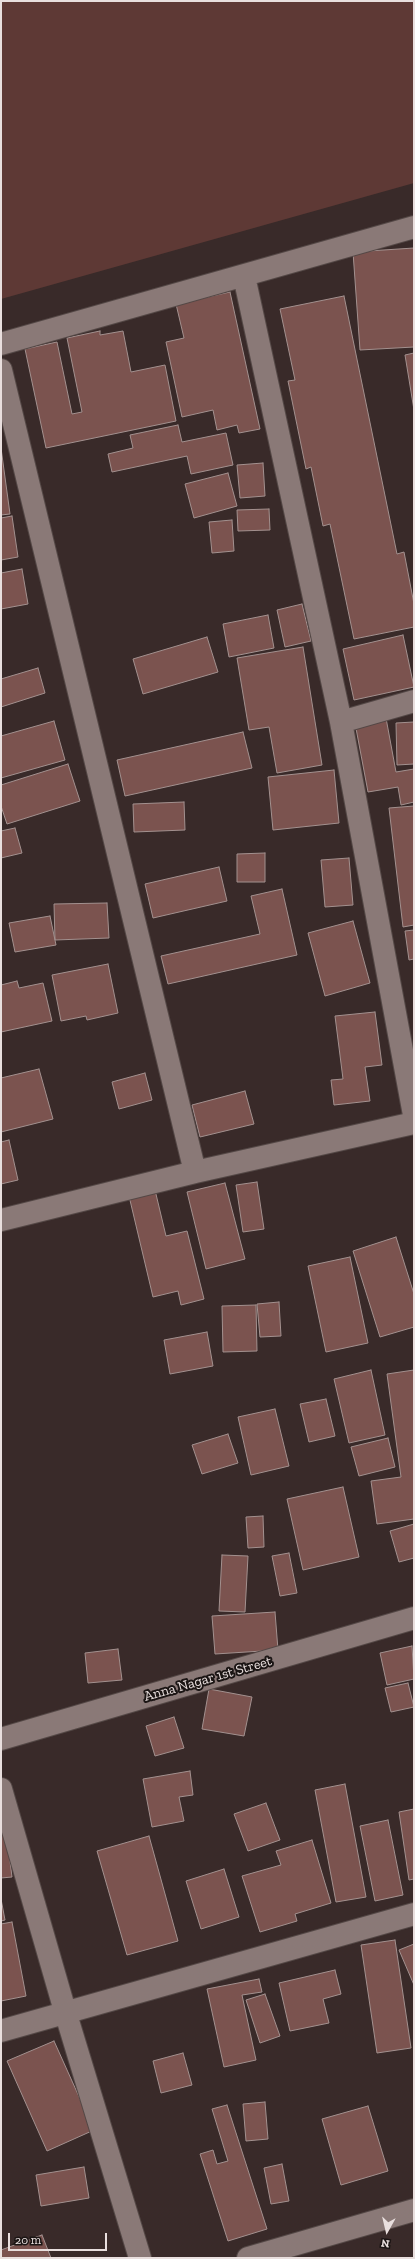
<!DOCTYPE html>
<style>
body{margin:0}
#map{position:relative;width:415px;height:2259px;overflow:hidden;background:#392a29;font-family:"Zilla Slab",serif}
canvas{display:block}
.frame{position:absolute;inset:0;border:2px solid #e9dfde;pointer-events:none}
.north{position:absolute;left:367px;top:2211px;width:40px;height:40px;-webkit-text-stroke:3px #1b1514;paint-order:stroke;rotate:188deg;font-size:11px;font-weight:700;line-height:16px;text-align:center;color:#e9dfde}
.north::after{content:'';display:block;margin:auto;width:14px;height:18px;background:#e9dfde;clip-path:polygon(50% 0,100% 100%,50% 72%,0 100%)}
.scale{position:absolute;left:8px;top:2233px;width:99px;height:18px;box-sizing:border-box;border:2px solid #e9dfde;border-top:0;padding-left:5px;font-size:12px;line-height:14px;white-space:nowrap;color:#e9dfde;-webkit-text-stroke:3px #1b1514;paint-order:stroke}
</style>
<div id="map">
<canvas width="415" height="2259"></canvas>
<div class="frame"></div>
<div class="north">N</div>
<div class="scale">20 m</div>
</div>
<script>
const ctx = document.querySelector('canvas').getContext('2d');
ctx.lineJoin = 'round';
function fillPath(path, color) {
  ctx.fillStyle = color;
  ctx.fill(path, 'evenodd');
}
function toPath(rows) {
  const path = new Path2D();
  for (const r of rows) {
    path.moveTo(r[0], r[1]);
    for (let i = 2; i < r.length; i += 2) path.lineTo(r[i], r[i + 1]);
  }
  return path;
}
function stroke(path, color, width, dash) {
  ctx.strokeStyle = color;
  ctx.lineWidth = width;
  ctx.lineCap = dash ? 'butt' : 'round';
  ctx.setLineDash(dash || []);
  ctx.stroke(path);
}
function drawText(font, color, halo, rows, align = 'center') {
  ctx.font = font + ' "Zilla Slab",serif';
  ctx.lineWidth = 4;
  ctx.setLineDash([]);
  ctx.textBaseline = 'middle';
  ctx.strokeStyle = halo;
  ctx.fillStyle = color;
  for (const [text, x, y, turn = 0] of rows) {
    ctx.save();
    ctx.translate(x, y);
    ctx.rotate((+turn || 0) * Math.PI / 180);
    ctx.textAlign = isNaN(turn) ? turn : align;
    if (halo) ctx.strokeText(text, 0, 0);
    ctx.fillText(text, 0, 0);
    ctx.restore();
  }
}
fillPath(toPath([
 [1,1,414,1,414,183,1,299]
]), '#5e3935');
const building = toPath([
 [414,248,414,347,360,350,353,252,414,248],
 [230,292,260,429,239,433,237,425,217,430,213,410,182,417,166,342,184,338,176,304,230,292],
 [344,296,397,554,404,552,414,604,414,627,354,639,330,524,323,526,311,467,306,469,288,381,295,380,280,309,344,296],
 [100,331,100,335,123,331,131,372,165,365,176,421,46,448,25,349,57,342,72,414,82,412,67,338,100,331],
 [414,353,414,410,405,355,414,353],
 [178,425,182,442,226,433,233,465,191,474,187,456,112,472,108,454,133,448,130,435,178,425],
 [1,448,10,514,1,515,1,448],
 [263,463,265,496,240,498,237,465,263,463],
 [228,473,237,506,194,518,185,484,228,473],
 [269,509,270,530,238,531,237,510,269,509],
 [12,516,18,557,1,560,1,518,12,516],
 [232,520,234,551,212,553,209,522,232,520],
 [22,569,28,604,1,609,1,573,22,569],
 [302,604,311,641,285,647,277,610,302,604],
 [268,615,274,648,229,657,223,624,268,615],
 [403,635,414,687,354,700,343,649,403,635],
 [207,637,218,672,143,694,133,659,207,637],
 [303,647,322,765,277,773,269,727,249,730,237,658,303,647],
 [38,668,45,693,1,707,1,679,38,668],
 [386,718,396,772,414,769,414,802,401,805,398,787,368,792,355,723,386,718],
 [54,721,65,760,1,778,1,736,54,721],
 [414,722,414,764,397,765,396,723,414,722],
 [243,732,252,768,125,796,117,760,243,732],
 [68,764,80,801,7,824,1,806,1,785,68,764],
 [334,770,339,823,273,830,268,777,334,770],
 [184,802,185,830,134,832,133,804,184,802],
 [414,806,414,925,403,927,389,808,414,806],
 [15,828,22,853,1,858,1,831,15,828],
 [265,853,265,882,237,882,237,854,265,853],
 [349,858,353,905,325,907,321,860,349,858],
 [219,867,227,901,153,918,145,884,219,867],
 [282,889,297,955,168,984,161,956,260,934,251,896,282,889],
 [107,903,109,938,55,940,54,904,107,903],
 [50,916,56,945,15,952,9,923,50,916],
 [353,921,370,983,325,996,308,933,353,921],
 [414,930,414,959,409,960,405,931,414,930],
 [108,964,118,1013,87,1020,86,1016,61,1021,52,975,108,964],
 [17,981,19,988,43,983,52,1021,1,1032,1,985,17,981],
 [375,1012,382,1065,365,1067,370,1101,334,1105,331,1080,343,1079,335,1016,375,1012],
 [39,1069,53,1119,1,1132,1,1078,39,1069],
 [145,1073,152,1100,119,1109,112,1082,145,1073],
 [245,1091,254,1124,200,1137,192,1105,245,1091],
 [9,1140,18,1180,1,1184,1,1142,9,1140],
 [257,1182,264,1229,243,1232,236,1185,257,1182],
 [225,1183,245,1259,206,1269,187,1192,225,1183],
 [155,1190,166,1236,187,1231,204,1299,181,1305,178,1291,153,1297,129,1196,155,1190],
 [396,1237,414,1294,414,1327,380,1337,353,1251,396,1237],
 [350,1257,368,1343,326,1352,308,1266,350,1257],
 [279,1302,281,1336,260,1337,257,1304,279,1302],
 [256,1305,257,1351,223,1352,222,1306,256,1305],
 [207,1332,213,1366,170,1374,164,1340,207,1332],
 [371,1370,385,1435,349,1443,334,1379,371,1370],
 [414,1370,414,1519,377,1524,371,1481,401,1477,387,1374,414,1370],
 [326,1399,335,1436,309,1442,300,1404,326,1399],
 [275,1409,289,1466,251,1475,238,1417,275,1409],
 [228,1434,238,1463,202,1474,192,1445,228,1434],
 [388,1438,395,1467,359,1476,351,1447,388,1438],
 [343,1487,359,1557,303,1570,287,1499,343,1487],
 [263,1516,264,1547,248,1548,246,1517,263,1516],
 [414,1524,414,1558,399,1562,390,1531,414,1524],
 [289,1553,297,1593,280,1596,272,1556,289,1553],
 [222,1555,248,1556,245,1612,219,1611,222,1555],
 [275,1612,278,1650,215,1654,212,1616,275,1612],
 [412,1646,414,1679,387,1685,380,1653,412,1646],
 [118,1649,122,1680,88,1683,85,1653,118,1649],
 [408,1683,414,1707,391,1712,385,1688,408,1683],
 [209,1689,252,1697,244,1736,202,1729,209,1689],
 [174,1717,184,1748,155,1756,146,1726,174,1717],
 [190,1771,193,1795,179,1797,184,1821,152,1827,143,1779,190,1771],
 [345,1784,366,1897,336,1902,315,1790,345,1784],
 [266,1803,280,1840,248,1851,234,1814,266,1803],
 [414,1809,414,1879,409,1880,399,1812,414,1809],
 [388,1820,403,1895,375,1901,360,1826,388,1820],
 [6,1829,12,1877,1,1878,1,1830,6,1829],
 [149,1836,178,1941,127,1955,97,1851,149,1836],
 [312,1840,331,1903,295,1914,297,1921,260,1932,242,1876,281,1865,276,1851,312,1840],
 [224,1869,239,1917,201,1929,186,1881,224,1869],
 [1,1899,5,1920,1,1921,1,1899],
 [12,1922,26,1996,1,2001,1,1924,12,1922],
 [395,1940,411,2048,377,2053,361,1945,395,1940],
 [414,1944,414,1985,399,1950,414,1944],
 [335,1970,341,1994,323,1999,329,2023,290,2031,279,1983,335,1970],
 [259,1979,262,1992,242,1995,256,2060,224,2067,207,1989,259,1979],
 [265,1994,280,2036,260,2043,246,2000,265,1994],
 [54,2041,94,2130,47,2151,7,2061,54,2041],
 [183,2053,192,2085,161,2093,153,2061,183,2053],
 [265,2102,268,2139,246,2141,243,2104,265,2102],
 [227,2105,267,2229,228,2241,200,2154,213,2150,217,2164,228,2161,212,2109,227,2105],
 [368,2106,388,2171,341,2185,322,2119,368,2106],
 [282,2164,289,2201,271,2204,264,2168,282,2164],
 [84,2167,89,2198,41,2206,36,2175,84,2167],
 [42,2235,51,2258,1,2258,1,2250,42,2235]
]);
fillPath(building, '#7b534f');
stroke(building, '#a3918f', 1);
const minor = toPath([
 [244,276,341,722,414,1115],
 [1,344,414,227],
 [1,370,195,1172],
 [341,722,414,701],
 [1,1220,195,1172,414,1123],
 [1,1739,414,1618],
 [1,1789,65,2011,140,2258],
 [1,2031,414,1914],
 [248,2258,414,2210]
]);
stroke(minor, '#544846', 24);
stroke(minor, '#8a7977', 22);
drawText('14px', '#e9dfde', '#1b1514', [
 ["Anna Nagar 1st Street",208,1679,-16]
]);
</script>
